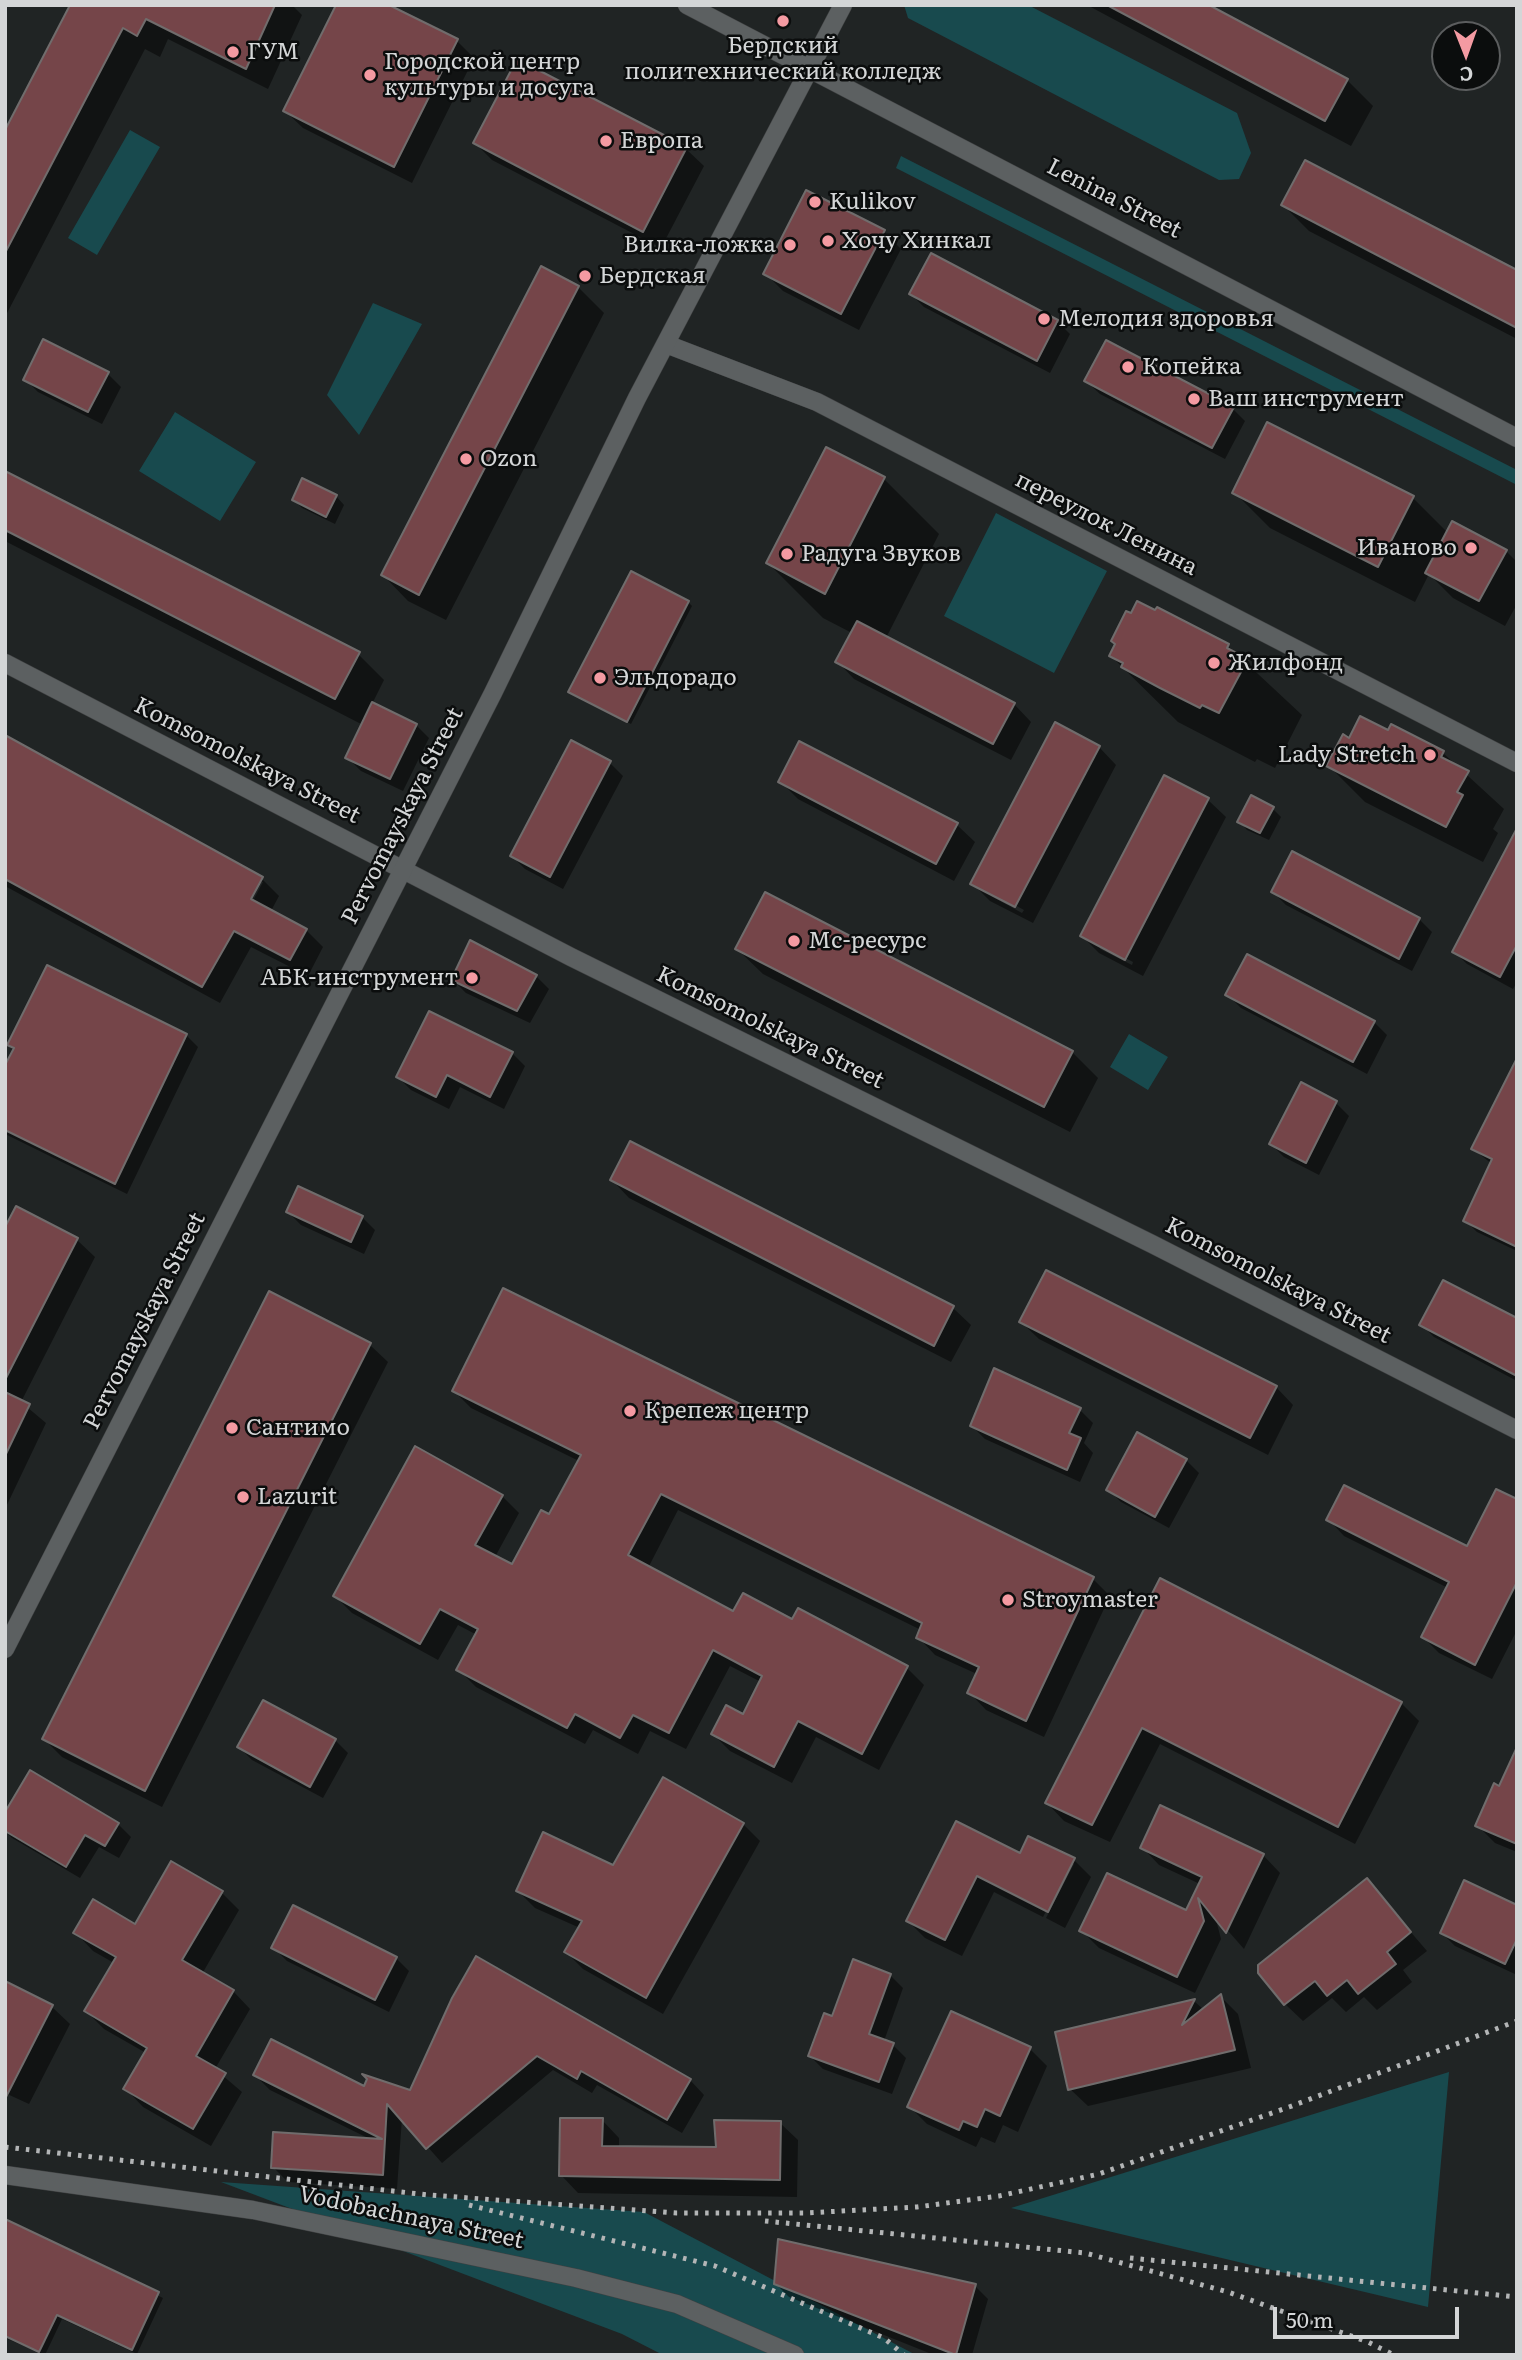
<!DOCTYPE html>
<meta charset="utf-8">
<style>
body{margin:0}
#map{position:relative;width:1522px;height:2360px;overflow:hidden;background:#202424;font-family:Literata,serif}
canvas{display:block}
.frame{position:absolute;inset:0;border:7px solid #d4d6d7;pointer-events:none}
.north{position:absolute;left:1431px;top:21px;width:70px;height:70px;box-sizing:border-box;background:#0b0d0d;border:2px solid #5b5d5e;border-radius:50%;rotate:179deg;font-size:19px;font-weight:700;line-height:28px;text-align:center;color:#d4d6d7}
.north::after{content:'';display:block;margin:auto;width:24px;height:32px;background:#f49aa2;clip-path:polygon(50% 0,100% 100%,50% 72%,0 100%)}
.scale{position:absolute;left:1273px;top:2307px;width:186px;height:32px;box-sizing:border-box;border:4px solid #d4d6d7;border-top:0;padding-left:9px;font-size:21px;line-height:24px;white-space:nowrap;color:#d4d6d7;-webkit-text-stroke:5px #0b0d0d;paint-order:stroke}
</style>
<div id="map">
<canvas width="1522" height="2360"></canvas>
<div class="frame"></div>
<div class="north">С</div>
<div class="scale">50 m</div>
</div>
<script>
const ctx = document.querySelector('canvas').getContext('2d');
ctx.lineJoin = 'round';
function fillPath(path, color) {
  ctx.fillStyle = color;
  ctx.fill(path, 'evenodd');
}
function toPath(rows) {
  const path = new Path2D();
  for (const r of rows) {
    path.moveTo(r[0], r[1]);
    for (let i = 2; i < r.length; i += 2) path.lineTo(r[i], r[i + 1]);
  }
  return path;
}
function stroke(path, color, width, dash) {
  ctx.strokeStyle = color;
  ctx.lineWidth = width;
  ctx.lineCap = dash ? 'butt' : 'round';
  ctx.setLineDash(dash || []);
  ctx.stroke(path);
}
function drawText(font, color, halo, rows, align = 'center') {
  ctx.font = font + ' Literata,serif';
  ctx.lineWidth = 5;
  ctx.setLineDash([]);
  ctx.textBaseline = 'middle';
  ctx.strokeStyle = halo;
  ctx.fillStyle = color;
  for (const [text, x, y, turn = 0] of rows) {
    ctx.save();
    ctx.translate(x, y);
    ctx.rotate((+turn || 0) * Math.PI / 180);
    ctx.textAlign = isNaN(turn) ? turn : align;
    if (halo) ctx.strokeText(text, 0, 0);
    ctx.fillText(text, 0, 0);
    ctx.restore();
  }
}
fillPath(toPath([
 [904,5,1028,5,1237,113,1251,153,1239,179,1219,180,908,18],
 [130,130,160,147,97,255,68,238],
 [901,156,1517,470,1517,485,896,168],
 [373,303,422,324,359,435,327,395],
 [175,412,256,462,220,521,139,471],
 [996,513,1107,571,1054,673,944,616],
 [1129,1034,1168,1057,1148,1090,1110,1067],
 [1449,2072,1428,2307,1011,2208],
 [221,2182,644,2212,916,2355,663,2355,622,2334]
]), '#184a4e');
fillPath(toPath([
 [72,5,292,5,302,15,268,89,168,39,160,57,145,49,5,317,5,134],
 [1087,5,1205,5,1347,80,1373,106,1351,146],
 [457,41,474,58,412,183,303,128,285,111],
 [518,61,686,149,704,166,661,248,492,160,475,143],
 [1283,205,1517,272,1517,339,1309,231],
 [884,232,901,249,859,330,783,291,765,273],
 [578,287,604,313,446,620,408,601,383,575],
 [911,294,1057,321,1070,334,1050,373,924,307],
 [108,374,121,387,102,424,38,392,25,379],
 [1086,381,1232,408,1245,421,1225,459,1100,394],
 [827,449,884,479,939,534,886,638,1014,704,1031,722,1011,760,854,679,837,661,852,633,823,618,768,563],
 [5,473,358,654,384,680,372,704,416,725,429,738,403,791,361,771,348,758,363,725,5,541],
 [1234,492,1413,498,1448,533,1506,551,1517,562,1517,604,1505,626,1453,598,1429,574,1415,602,1270,528],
 [336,496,344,505,335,524,302,508,294,500],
 [688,602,692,606,631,724,570,692],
 [1228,646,1302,715,1275,768,1257,759,1255,762,1178,722,1111,656],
 [1388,733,1443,753,1504,809,1493,829,1498,833,1483,862,1365,802,1329,766,1350,740],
 [5,737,262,879,279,896,271,911,306,930,323,947,308,976,251,947,220,1003,5,886],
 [259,882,263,882,249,908,246,906],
 [800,743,957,825,975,842,954,881,798,799,780,781],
 [1099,747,1116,765,1033,923,990,901,972,883],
 [991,892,1024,910,1022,913,991,896],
 [610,763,623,776,563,889,525,869,512,856],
 [1165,777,1208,800,1226,817,1143,976,1099,953,1082,936],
 [1100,945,1133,962,1132,965,1100,949],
 [1273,809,1281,817,1269,840,1247,830,1239,821],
 [1517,840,1517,982,1513,989,1467,964,1454,951],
 [1273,892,1419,919,1432,932,1412,971,1286,905],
 [737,949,1072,1052,1098,1078,1070,1132,763,974],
 [536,976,549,989,530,1023,466,993,453,980],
 [1228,995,1374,1022,1387,1035,1367,1074,1241,1008],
 [186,1035,198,1047,127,1194,5,1134,5,1069,15,1050,9,1045],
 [512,1053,525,1066,504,1109,460,1087,449,1109,411,1090,398,1077],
 [1517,1067,1517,1251,1477,1232,1465,1220,1492,1164,1473,1149],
 [1336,1103,1349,1116,1319,1175,1284,1157,1271,1144],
 [612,1180,953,1308,971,1325,951,1362,629,1198],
 [17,1208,77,1240,95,1257,21,1402,46,1423,5,1509,5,1230],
 [288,1212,362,1217,375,1230,364,1254,301,1225],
 [1517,1320,1517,1381,1434,1337,1421,1324],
 [1021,1322,1276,1387,1293,1405,1268,1455,1039,1339],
 [370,1345,388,1362,162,1807,62,1757,44,1739],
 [454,1391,1093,1579,1110,1596,1044,1737,986,1710,969,1692,977,1674,935,1655,918,1637,921,1630,678,1510,648,1568,734,1613,793,1622,907,1668,924,1685,879,1770,816,1737,792,1783,730,1751,713,1734,743,1716,761,1682,730,1666,686,1749,650,1731,638,1754,593,1730,585,1744,476,1687,458,1669,477,1635,458,1625,438,1660,352,1613,335,1596,502,1496,519,1513,495,1557,513,1567,550,1516,579,1461,471,1408],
 [1080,1410,1093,1423,1084,1443,1093,1453,1080,1482,985,1439,972,1426],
 [1186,1460,1199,1473,1169,1528,1121,1502,1108,1489],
 [1517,1501,1517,1630,1492,1679,1439,1653,1423,1637,1448,1588,1344,1536,1328,1519,1467,1549],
 [1161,1581,1401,1703,1419,1721,1355,1844,1160,1744,1110,1842,1064,1821,1047,1803],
 [335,1740,348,1753,323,1798,252,1760,239,1747],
 [1517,1752,1517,1852,1495,1843,1477,1825],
 [31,1772,118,1824,131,1837,119,1858,99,1847,80,1878,12,1838,5,1831,5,1815],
 [957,1823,1020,1855,1074,1860,1091,1877,1065,1928,1046,1918,1074,1864,1070,1864,1043,1917,994,1892,962,1956,925,1938,908,1921],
 [743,1824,760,1841,663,2014,583,1969,566,1952,580,1928,535,1908,518,1891,614,1867],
 [1142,1847,1263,1855,1280,1873,1244,1949,1215,1916,1221,1939,1195,1993,1099,1948,1081,1930,1187,1913,1200,1884,1159,1865],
 [1367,1881,1427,1951,1403,1970,1412,1982,1377,2010,1364,1997,1346,2012,1332,1998,1303,2021,1285,2004],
 [221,1892,239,1910,202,1974,233,1991,250,2009,215,2069,242,2092,211,2146,143,2107,126,2089,146,2053,104,2029,86,2011,114,1963,93,1951,76,1933,136,1926],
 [1517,1907,1517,1975,1455,1946,1442,1933],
 [274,1948,396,1958,409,1971,389,2012,287,1961],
 [890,1975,903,1988,884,2041,893,2045,906,2058,892,2094,823,2069,810,2056,833,2018],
 [1221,1997,1238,2014,1251,2068,1088,2106,1070,2089,1057,2033,1194,2001,1204,2010],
 [454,1998,690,2080,704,2095,682,2133,597,2085,592,2093,553,2070,442,2163,402,2118,397,2189,288,2182,273,2167,372,2140,270,2090,255,2075,411,2093],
 [52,2007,70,2024,29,2104,5,2093],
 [1030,2049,1047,2066,1018,2132,1003,2125,995,2143,981,2137,976,2147,927,2124,910,2107],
 [602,2120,619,2138,619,2148,718,2149,780,2123,798,2140,797,2197,578,2193,561,2175],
 [5,2221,163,2298,137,2354,62,2319,45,2355,5,2338],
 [776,2284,975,2286,988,2299,972,2355,934,2355,789,2297]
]), '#0007');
const building = toPath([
 [70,5,275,5,246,69,146,19,137,36,123,28,5,253,5,130,70,5],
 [336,5,389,5,458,39,394,167,283,111,336,5],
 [1107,5,1209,5,1348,79,1325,121,1107,5],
 [517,59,687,147,643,232,473,143,517,59],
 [1305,160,1517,270,1517,328,1281,205,1305,160],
 [806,190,885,230,841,314,763,274,806,190],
 [931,253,1058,320,1037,361,909,294,931,253],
 [541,266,579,286,419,595,381,575,541,266],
 [43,339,109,372,88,412,23,380,43,339],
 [1106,340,1234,407,1212,448,1084,381,1106,340],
 [1267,422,1414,496,1378,567,1232,493,1267,422],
 [826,447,885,477,825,594,766,563,826,447],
 [5,471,360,652,335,699,5,530,5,471],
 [302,478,337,495,326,517,292,500,302,478],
 [1452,521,1507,550,1479,601,1425,573,1452,521],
 [631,571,689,601,627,722,568,692,631,571],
 [1137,601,1155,610,1157,607,1229,644,1227,648,1248,659,1219,713,1202,705,1200,708,1160,688,1121,667,1123,663,1109,656,1115,644,1111,641,1126,611,1131,613,1137,601],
 [857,621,1015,703,993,744,835,662,857,621],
 [372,702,417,724,390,779,345,758,372,702],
 [1360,716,1388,730,1391,724,1444,751,1441,757,1469,771,1457,792,1463,795,1446,827,1326,766,1343,734,1349,738,1360,716],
 [1055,722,1100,746,1015,907,970,884,1055,722],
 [5,735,263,877,251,899,307,929,290,960,234,931,202,987,5,879,5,735],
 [571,740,611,761,550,877,510,856,571,740],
 [799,741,958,823,936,864,778,782,799,741],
 [1164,775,1209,798,1125,960,1080,936,1164,775],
 [1251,795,1274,807,1260,833,1237,822,1251,795],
 [1517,828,1517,945,1500,977,1452,952,1517,828],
 [1292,851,1420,918,1399,959,1271,892,1292,851],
 [765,892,1073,1051,1044,1107,735,949,765,892],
 [470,940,537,975,517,1011,451,980,470,940],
 [1247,954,1375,1021,1353,1062,1225,995,1247,954],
 [47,965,187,1034,115,1184,5,1130,5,1065,14,1048,7,1045,47,965],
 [429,1011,513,1052,490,1097,447,1075,436,1097,396,1077,429,1011],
 [1517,1058,1517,1247,1463,1221,1492,1159,1471,1149,1517,1058],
 [1301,1082,1337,1101,1306,1163,1269,1144,1301,1082],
 [630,1141,954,1306,934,1346,610,1180,630,1141],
 [298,1186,363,1216,351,1242,286,1212,298,1186],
 [16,1206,78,1238,5,1380,5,1227,16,1206],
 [1046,1270,1277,1386,1250,1438,1019,1322,1046,1270],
 [1443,1280,1517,1318,1517,1376,1419,1325,1443,1280],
 [503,1288,1094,1577,1026,1721,967,1693,979,1667,916,1638,922,1623,661,1494,628,1555,733,1611,743,1593,792,1619,798,1608,908,1666,862,1754,798,1721,774,1767,711,1734,726,1705,743,1714,762,1676,713,1650,669,1733,633,1715,620,1738,575,1714,567,1728,456,1670,478,1629,440,1609,420,1644,333,1596,415,1446,503,1495,475,1545,512,1564,541,1510,549,1514,581,1455,452,1391,503,1288],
 [269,1291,371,1343,145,1791,42,1739,269,1291],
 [994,1368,1081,1408,1069,1433,1081,1438,1067,1470,970,1426,994,1368],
 [5,1392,30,1404,5,1456,5,1392],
 [1137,1432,1187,1459,1155,1517,1106,1490,1137,1432],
 [1344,1485,1467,1546,1496,1489,1517,1499,1517,1582,1475,1665,1421,1637,1449,1582,1326,1520,1344,1485],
 [1160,1578,1402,1702,1338,1827,1142,1728,1092,1825,1045,1803,1160,1578],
 [263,1700,336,1739,310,1787,237,1747,263,1700],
 [1517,1747,1517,1844,1475,1826,1494,1783,1499,1786,1517,1747],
 [30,1770,119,1823,105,1846,85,1835,66,1867,5,1831,5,1812,30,1770],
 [663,1777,744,1823,646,1998,564,1952,582,1921,516,1891,543,1832,613,1865,663,1777],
 [1160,1805,1264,1854,1226,1933,1198,1898,1204,1921,1177,1977,1079,1931,1107,1873,1186,1910,1202,1877,1140,1848,1160,1805],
 [956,1821,1020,1853,1028,1836,1075,1858,1048,1912,977,1876,945,1940,906,1921,956,1821],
 [171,1861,223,1891,182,1960,234,1990,196,2056,226,2073,193,2129,123,2089,147,2048,84,2011,116,1957,73,1933,93,1899,135,1924,171,1861],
 [1367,1878,1411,1932,1387,1952,1396,1964,1358,1994,1347,1980,1327,1996,1315,1981,1284,2005,1258,1973,1258,1965,1367,1878],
 [1464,1880,1517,1905,1517,1939,1505,1964,1440,1933,1464,1880],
 [293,1905,397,1957,375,2000,271,1948,293,1905],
 [476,1956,691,2079,667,2120,581,2071,577,2079,537,2056,426,2149,387,2104,383,2175,271,2168,273,2132,382,2139,253,2075,271,2039,364,2086,367,2079,362,2074,410,2090,452,1998,476,1956],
 [853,1959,891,1974,869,2034,894,2043,879,2082,808,2056,824,2013,832,2016,853,1959],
 [5,1981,53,2005,5,2099,5,1981],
 [1221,1994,1235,2050,1068,2090,1055,2032,1195,1999,1182,2025,1221,1994],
 [951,2011,1031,2047,1000,2116,985,2109,977,2127,963,2121,959,2130,907,2107,951,2011],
 [560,2118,603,2118,602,2146,716,2147,714,2120,781,2121,780,2180,559,2176,560,2118],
 [5,2219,159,2292,132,2350,57,2315,39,2352,5,2336,5,2219],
 [778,2239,976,2284,956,2355,774,2284,778,2239]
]);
fillPath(building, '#754549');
stroke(building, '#706c6c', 2);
const minor = toPath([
 [666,344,817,402,1517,763]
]);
const tertiary = toPath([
 [5,663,571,957,1152,1244,1517,1430],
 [5,2175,253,2210,576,2278,677,2304,795,2355]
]);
const secondary = toPath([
 [687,5,1517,438],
 [5,1649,493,693,637,398,843,5]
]);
stroke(minor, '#3f4142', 19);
stroke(tertiary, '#3f4142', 19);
stroke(secondary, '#3f4142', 19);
stroke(minor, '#5c6061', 18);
stroke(tertiary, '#5c6061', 18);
stroke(secondary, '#5c6061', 18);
stroke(toPath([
 [5,2147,428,2195,677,2213,805,2213,917,2207,999,2196,1099,2174,1289,2107,1517,2021],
 [469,2205,715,2266,884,2338,904,2355],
 [765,2221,1085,2253,1228,2292,1368,2342,1394,2355],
 [1130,2258,1517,2297]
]), '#b3b5b6', 5, [3.5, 7]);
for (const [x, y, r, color] of [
 [783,21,7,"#f49aa2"],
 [233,52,7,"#f49aa2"],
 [370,75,7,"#f49aa2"],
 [606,141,7,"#f49aa2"],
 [815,202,7,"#f49aa2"],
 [828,241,7,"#f49aa2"],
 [790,245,7,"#f49aa2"],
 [585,276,7,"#f49aa2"],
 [1044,319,7,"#f49aa2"],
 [1128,367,7,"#f49aa2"],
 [1194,399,7,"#f49aa2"],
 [466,459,7,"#f49aa2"],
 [1471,548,7,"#f49aa2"],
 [787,554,7,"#f49aa2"],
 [1214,663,7,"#f49aa2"],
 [600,678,7,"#f49aa2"],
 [1430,755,7,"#f49aa2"],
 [794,941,7,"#f49aa2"],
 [472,978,7,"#f49aa2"],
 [630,1411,7,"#f49aa2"],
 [232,1428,7,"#f49aa2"],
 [243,1497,7,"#f49aa2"],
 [1008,1600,7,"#f49aa2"]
]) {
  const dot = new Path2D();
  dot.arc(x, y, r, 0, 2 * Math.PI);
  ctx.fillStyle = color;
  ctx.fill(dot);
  stroke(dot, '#0b0d0d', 2.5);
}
drawText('23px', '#d4d6d7', '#0b0d0d', [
 ["Бердский",783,46,"center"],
 ["политехнический колледж",783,72,"center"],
 ["ГУМ",247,52],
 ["Городской центр",384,62],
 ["культуры и досуга",384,88],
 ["Европа",620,141],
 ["Kulikov",829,202],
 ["Хочу Хинкал",842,241],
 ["Вилка-ложка",776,245,"right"],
 ["Бердская",599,276],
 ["Мелодия здоровья",1058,319],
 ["Копейка",1142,367],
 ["Ваш инструмент",1208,399],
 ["Ozon",480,459],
 ["Иваново",1457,548,"right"],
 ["Радуга Звуков",801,554],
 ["Жилфонд",1228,663],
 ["Эльдорадо",614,678],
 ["Lady Stretch",1416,755,"right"],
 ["Мс-ресурс",808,941],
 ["АБК-инструмент",458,978,"right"],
 ["Крепеж центр",644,1411],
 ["Сантимо",246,1428],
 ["Lazurit",257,1497],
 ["Stroymaster",1022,1600]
], 'left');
drawText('23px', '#d4d6d7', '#0b0d0d', [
 ["Lenina Street",1114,199,27],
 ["переулок Ленина",1106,524,27],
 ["Komsomolskaya Street",247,761,27],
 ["Pervomayskaya Street",403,816,-63],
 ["Komsomolskaya Street",770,1028,26],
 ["Komsomolskaya Street",1278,1281,27],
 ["Pervomayskaya Street",145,1321,-63],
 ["Vodobachnaya Street",411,2218,12]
]);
</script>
